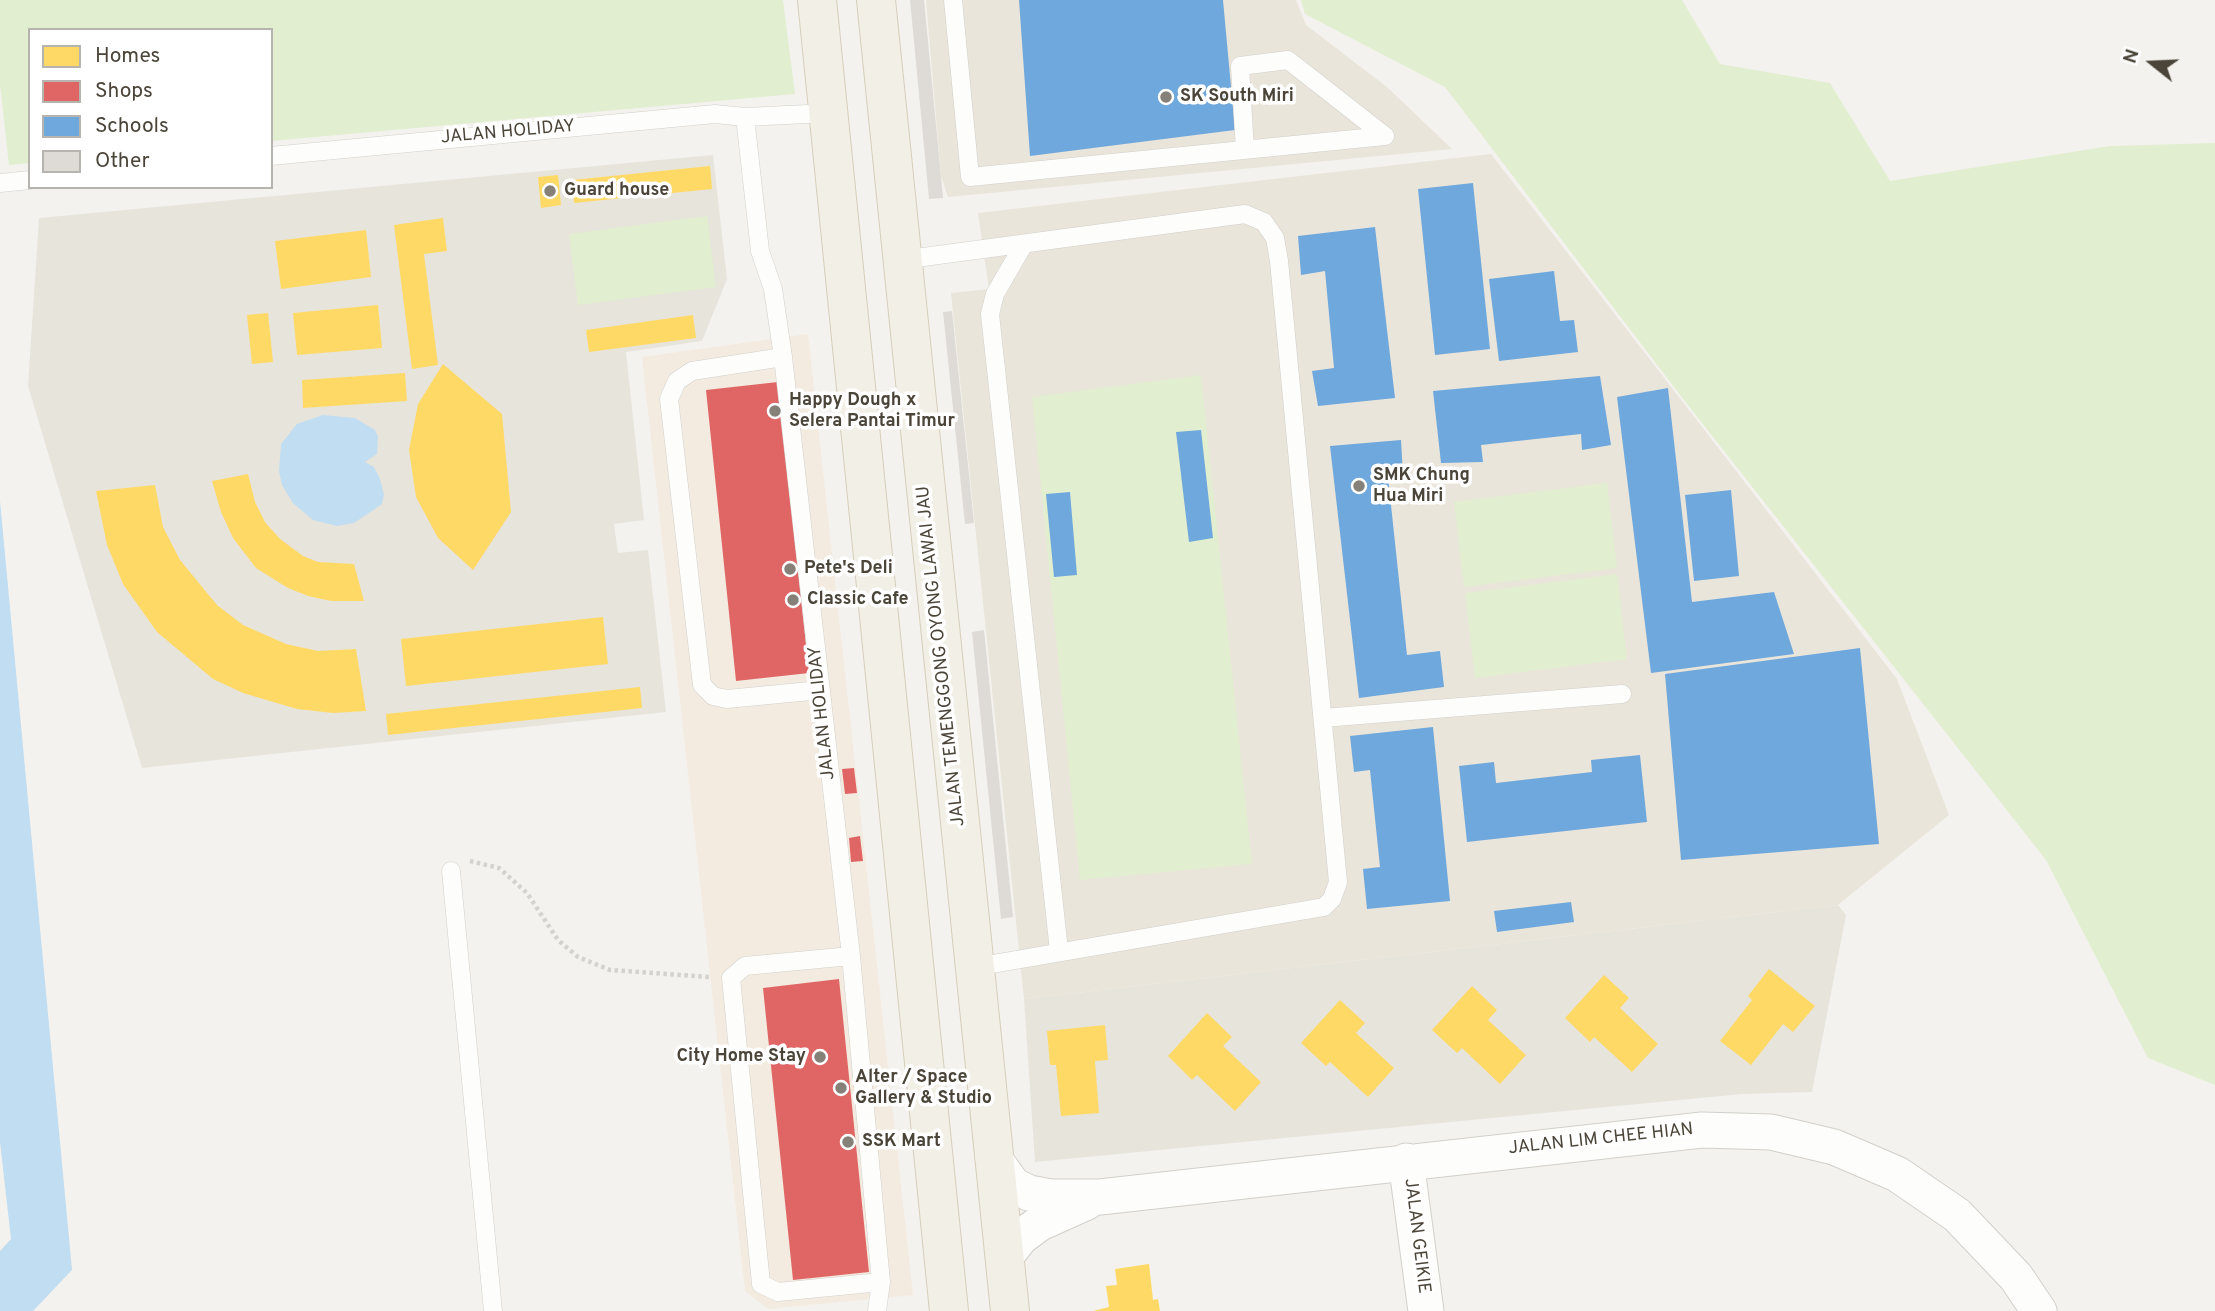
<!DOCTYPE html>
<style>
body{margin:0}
#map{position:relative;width:2215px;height:1311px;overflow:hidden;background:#f4f2ee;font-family:Overpass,sans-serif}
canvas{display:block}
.legend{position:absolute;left:28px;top:28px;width:245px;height:161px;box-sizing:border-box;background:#fff;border:2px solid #b7b4b0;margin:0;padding:9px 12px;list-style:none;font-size:21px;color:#4b4439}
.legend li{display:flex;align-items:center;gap:14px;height:35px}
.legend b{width:35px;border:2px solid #b7b4b0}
.north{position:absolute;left:2117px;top:28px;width:70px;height:70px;-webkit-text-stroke:5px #fff;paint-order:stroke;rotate:288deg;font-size:19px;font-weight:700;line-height:28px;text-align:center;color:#4b4439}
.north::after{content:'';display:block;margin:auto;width:24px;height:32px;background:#4b4439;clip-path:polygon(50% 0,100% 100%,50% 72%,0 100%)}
</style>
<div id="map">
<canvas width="2215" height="1311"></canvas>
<ul class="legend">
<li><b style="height:19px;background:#ffd966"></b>Homes</li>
<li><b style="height:19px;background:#e06666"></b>Shops</li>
<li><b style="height:19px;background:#6fa8dc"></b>Schools</li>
<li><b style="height:19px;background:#dedbd6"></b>Other</li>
</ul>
<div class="north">N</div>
</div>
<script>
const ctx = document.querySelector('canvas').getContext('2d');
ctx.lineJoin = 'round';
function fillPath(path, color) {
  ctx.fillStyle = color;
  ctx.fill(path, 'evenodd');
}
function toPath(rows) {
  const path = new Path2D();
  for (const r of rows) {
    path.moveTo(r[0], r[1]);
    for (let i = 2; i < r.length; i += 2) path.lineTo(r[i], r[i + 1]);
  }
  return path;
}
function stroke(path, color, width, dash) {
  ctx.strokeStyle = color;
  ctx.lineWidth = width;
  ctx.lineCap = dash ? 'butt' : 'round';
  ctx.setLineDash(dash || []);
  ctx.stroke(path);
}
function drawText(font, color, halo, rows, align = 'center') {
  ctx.font = font + ' Overpass,sans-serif';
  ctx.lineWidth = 7;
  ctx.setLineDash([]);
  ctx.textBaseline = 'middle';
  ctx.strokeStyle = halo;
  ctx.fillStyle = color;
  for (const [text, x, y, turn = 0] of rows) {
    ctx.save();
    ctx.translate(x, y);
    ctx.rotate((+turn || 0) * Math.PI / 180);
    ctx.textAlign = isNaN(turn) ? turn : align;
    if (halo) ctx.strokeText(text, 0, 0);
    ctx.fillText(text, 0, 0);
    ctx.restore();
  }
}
fillPath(toPath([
 [713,155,727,279,702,341,626,352,644,520,614,524,618,553,648,550,666,712,142,768,28,386,39,218],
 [1838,905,1846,915,1812,1092,1742,1094,1035,1162,1024,999]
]), '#e7e4dc');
fillPath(toPath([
 [808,334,913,1295,768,1309,745,1291,642,357]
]), '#f3ebdf');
fillPath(toPath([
 [926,0,1296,0,1306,25,1387,87,1452,149,948,197,941,176],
 [1491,154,1897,679,1949,815,1838,905,1024,999,951,293,989,289,978,213]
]), '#eae5da');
fillPath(toPath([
 [0,0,783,0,795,94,271,141,271,30,30,30,30,163,9,165,0,84],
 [1301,0,1682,0,1720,64,1830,83,1890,181,2110,146,2215,143,2215,1085,2148,1058,2046,860,1687,404,1445,87,1305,14],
 [707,216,716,287,578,305,569,234],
 [1201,375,1252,864,1080,880,1032,397],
 [1607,483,1617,568,1464,587,1454,502],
 [1617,574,1627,659,1475,678,1465,593]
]), '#e1eecf');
fillPath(toPath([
 [323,415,355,418,375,430,378,437,377,454,365,462,374,467,380,479,384,494,382,504,354,523,337,526,313,520,293,503,282,485,279,471,281,444,297,424],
 [0,501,72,1270,33,1311,0,1311,0,1251,11,1239,0,1142]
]), '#c0ddf1');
fillPath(toPath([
 [710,166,712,189,574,203,572,180],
 [558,175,561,205,541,208,538,177],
 [443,218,447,251,424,254,438,365,412,369,394,225],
 [366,230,371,277,281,289,275,241],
 [378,305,382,348,297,355,293,313],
 [268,313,273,362,252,364,247,315],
 [693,315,696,338,589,352,586,330],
 [443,364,502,414,511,512,473,570,438,538,416,497,409,450,418,404],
 [405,373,407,401,303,408,302,380],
 [248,474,255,502,265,522,280,539,303,556,318,562,354,564,364,601,331,601,308,596,288,588,256,568,233,538,221,512,212,481],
 [155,485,163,527,180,560,217,605,243,625,286,644,318,651,356,649,366,711,333,713,297,709,243,693,213,679,157,632,123,584,107,545,96,491],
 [603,617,608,664,406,686,401,639],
 [640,687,642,708,388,735,386,714],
 [1769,969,1815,1006,1793,1032,1783,1024,1751,1065,1720,1041,1752,1000,1748,996],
 [1604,975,1629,998,1620,1008,1658,1044,1632,1072,1594,1037,1590,1042,1565,1018],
 [1472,986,1497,1010,1488,1020,1526,1055,1500,1084,1462,1048,1457,1053,1432,1030],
 [1340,1000,1365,1023,1356,1033,1394,1068,1368,1097,1330,1062,1326,1066,1301,1043],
 [1207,1013,1232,1037,1223,1046,1261,1082,1235,1111,1197,1075,1192,1080,1168,1056],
 [1105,1025,1108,1060,1095,1061,1099,1113,1061,1116,1056,1065,1050,1065,1047,1031],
 [1149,1264,1153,1300,1158,1299,1160,1311,1093,1311,1109,1307,1106,1286,1117,1285,1115,1269]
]), '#ffd966');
fillPath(toPath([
 [778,382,809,673,736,681,706,390],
 [854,768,857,793,845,794,842,769],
 [860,836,863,861,851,862,849,838],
 [839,979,869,1272,793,1280,763,988]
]), '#e06666');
fillPath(toPath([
 [1019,0,1223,0,1235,130,1030,156],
 [1473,183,1490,349,1435,355,1418,189],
 [1375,227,1395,398,1318,406,1312,371,1334,368,1325,271,1301,275,1298,236],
 [1554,271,1560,321,1574,320,1578,352,1499,361,1489,279],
 [1600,376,1611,445,1582,450,1581,434,1481,445,1483,462,1441,463,1433,391],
 [1668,388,1692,602,1774,592,1794,654,1651,673,1617,397],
 [1201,430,1213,538,1189,542,1176,432],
 [1401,440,1403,475,1388,477,1407,655,1440,651,1444,687,1359,698,1330,446],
 [1731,490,1739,576,1694,581,1685,495],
 [1070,492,1077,575,1054,577,1046,494],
 [1860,648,1879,844,1681,860,1665,674],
 [1433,727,1450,901,1367,909,1363,869,1380,867,1370,770,1354,772,1350,736],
 [1640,755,1647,822,1467,842,1459,766,1494,762,1496,783,1592,772,1591,760],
 [1571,902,1574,922,1497,932,1494,911]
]), '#6fa8dc');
fillPath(toPath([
 [910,0,924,0,943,198,929,199],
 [952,311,974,523,965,524,943,312],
 [984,630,1013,917,1001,919,972,632]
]), '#dedbd6');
const lane = toPath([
 [953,0,970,177,1385,136],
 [745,117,760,251,773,289,783,357,851,956,881,1282,877,1311],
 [1245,150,1240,66,1288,60,1385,136],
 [271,156,715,114,745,117,828,113],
 [0,183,30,180],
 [1024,244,995,294,990,314,1059,951],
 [901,260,1245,214,1264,222,1275,238,1279,261,1338,882,1332,899,1324,907,975,967],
 [783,357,692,371,677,381,669,399,702,685,713,696,727,699,821,690],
 [1323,718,1622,694],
 [451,871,493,1311],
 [851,956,745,966,731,978,761,1284,778,1292,881,1282]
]);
const street = toPath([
 [993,1157,1013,1185,1029,1193,1051,1197,1100,1197,1702,1130,1771,1132,1834,1147,1897,1174,1957,1215,2016,1277,2039,1311],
 [1406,1161,1426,1311],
 [1004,1258,1021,1237,1040,1223,1087,1202]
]);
const primary = toPath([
 [817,0,949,1311],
 [876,0,1010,1311]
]);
stroke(lane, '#d2d0cb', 19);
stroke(street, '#d2d0cb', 37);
stroke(primary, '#d6cebb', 40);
stroke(toPath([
 [470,861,499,868,527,893,558,940,578,957,610,970,710,977]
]), '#d3d2cc', 4.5, [3.5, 3.5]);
stroke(lane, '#fdfdfc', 18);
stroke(street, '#fdfdfc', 35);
stroke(primary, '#f2efe6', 38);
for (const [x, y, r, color] of [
 [1166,97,7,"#868178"],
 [550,191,7,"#868178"],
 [775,411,7,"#868178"],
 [1359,486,7,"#868178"],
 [790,569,7,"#868178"],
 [793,600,7,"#868178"],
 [820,1057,7,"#868178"],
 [841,1088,7,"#868178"],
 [848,1142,7,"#868178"]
]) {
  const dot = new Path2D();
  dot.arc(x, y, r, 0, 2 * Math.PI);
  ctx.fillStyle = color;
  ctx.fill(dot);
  stroke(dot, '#fff', 2.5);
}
drawText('bold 18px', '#4b4439', '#fff', [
 ["SK South Miri",1180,97],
 ["Guard house",564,191],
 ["Happy Dough x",789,401],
 ["Selera Pantai Timur",789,422],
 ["SMK Chung",1373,476],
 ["Hua Miri",1373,497],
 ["Pete's Deli",804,569],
 ["Classic Cafe",807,600],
 ["City Home Stay",806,1057,"right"],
 ["Alter / Space",855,1078],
 ["Gallery & Studio",855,1099],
 ["SSK Mart",862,1142]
], 'left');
drawText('18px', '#4b4439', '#fff', [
 ["JALAN HOLIDAY",508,133,-5],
 ["JALAN TEMENGGONG OYONG LAWAI JAU",942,656,-96],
 ["JALAN HOLIDAY",823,713,-96],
 ["JALAN LIM CHEE HIAN",1601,1140,-6],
 ["JALAN GEIKIE",1416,1236,83]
]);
</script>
